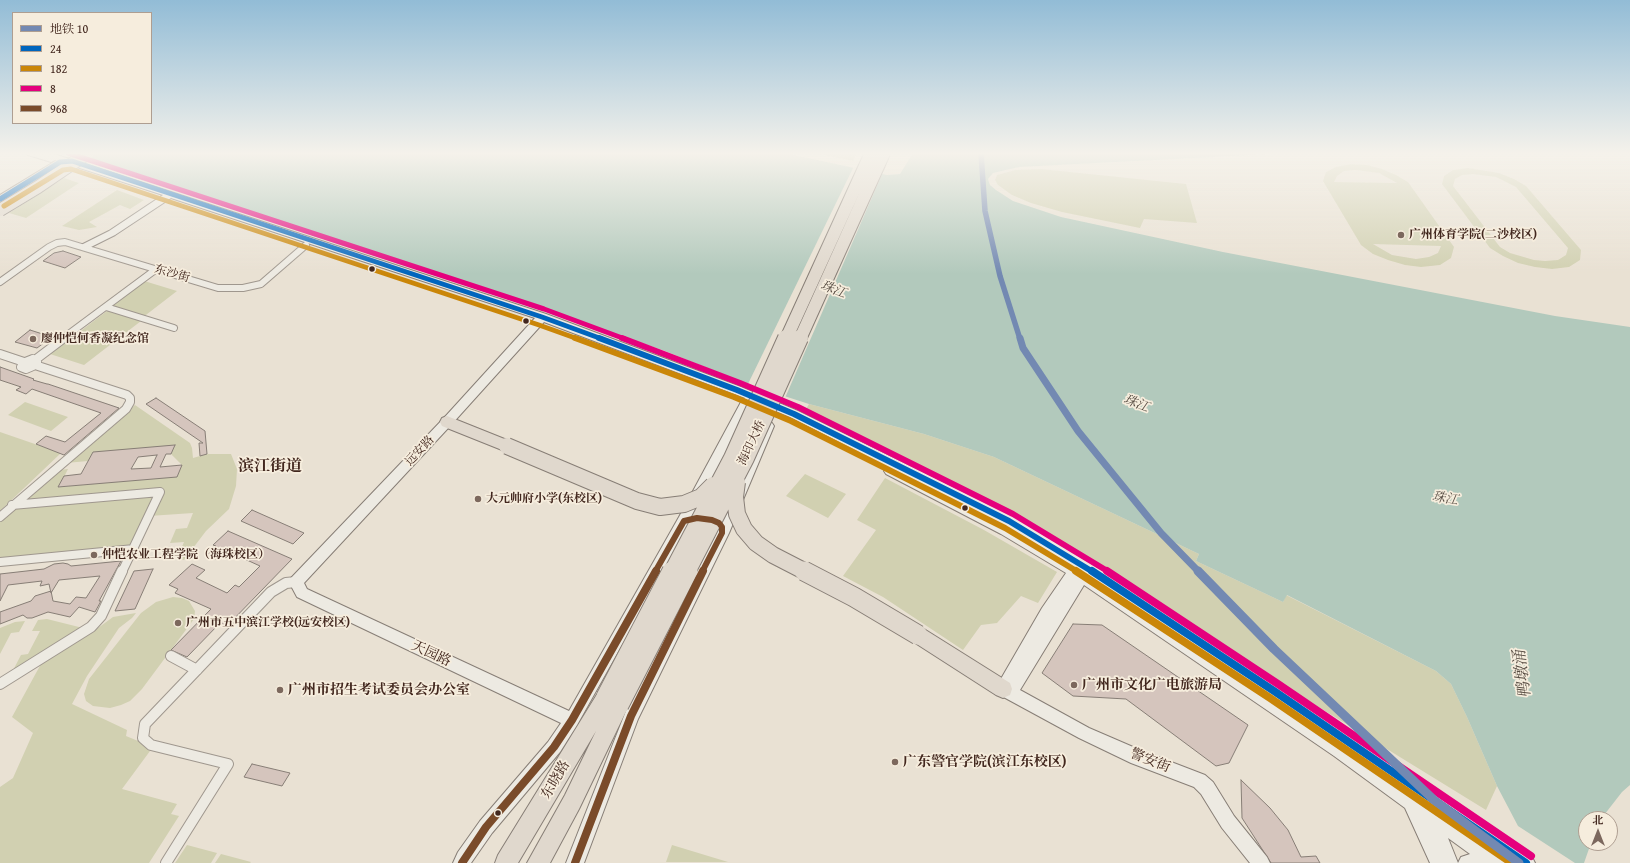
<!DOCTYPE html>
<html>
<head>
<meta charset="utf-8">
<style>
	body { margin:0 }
	#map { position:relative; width:1630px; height:863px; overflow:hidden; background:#e9e1d3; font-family:"Gentium Book Plus","Noto Serif SC",serif }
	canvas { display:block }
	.legend { position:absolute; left:12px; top:12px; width:140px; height:112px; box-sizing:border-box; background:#f6eddd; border:1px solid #ae9e91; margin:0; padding:5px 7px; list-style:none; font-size:12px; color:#42271e }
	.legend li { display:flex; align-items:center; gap:8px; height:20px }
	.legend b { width:20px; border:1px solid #ae9e91 }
	.north { position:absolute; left:1578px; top:811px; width:40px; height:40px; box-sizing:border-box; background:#f6eddd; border:1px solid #ae9e91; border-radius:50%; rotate:0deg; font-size:11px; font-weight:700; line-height:16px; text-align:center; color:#42271e }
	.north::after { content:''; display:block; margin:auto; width:14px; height:18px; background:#7c685d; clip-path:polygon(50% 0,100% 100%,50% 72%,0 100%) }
</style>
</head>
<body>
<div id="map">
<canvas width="1630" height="863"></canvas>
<ul class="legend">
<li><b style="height:5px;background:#7389b2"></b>地铁 10</li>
<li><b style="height:5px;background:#0065bd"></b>24</li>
<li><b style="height:5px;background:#ca8608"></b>182</li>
<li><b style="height:5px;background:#e5007d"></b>8</li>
<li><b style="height:5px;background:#7a4b2a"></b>968</li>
</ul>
<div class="north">北</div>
</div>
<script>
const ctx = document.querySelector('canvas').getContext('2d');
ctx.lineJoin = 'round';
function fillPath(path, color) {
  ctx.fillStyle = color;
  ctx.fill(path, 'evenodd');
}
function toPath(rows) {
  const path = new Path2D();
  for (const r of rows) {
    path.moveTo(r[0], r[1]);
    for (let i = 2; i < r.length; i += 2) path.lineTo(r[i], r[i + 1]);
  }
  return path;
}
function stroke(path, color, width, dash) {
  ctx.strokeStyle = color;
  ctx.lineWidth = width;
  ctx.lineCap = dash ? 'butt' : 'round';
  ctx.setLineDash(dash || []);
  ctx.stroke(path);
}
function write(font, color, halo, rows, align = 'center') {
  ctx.font = font + ' "Gentium Book Plus","Noto Serif SC",serif';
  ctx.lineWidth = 3.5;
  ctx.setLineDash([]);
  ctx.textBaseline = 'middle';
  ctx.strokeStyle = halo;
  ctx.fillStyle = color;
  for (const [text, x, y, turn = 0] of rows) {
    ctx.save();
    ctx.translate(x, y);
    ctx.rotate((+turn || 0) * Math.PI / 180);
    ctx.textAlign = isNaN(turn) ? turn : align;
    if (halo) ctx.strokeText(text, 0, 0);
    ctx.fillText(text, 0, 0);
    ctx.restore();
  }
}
fillPath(toPath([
	[814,153,857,153,853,161],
	[1351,164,1367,165,1382,169,1396,175,1408,182,1454,247,1451,258,1440,265,1421,267,1405,265,1388,260,1373,254,1361,245,1323,181,1326,172,1336,167],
	[1356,170,1379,173,1397,183,1334,182,1337,176,1344,171],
	[1373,244,1441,246,1438,253,1429,257,1416,259,1392,255],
	[1468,168,1499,173,1514,179,1526,186,1581,250,1580,260,1569,267,1552,269,1535,267,1518,263,1503,256,1490,248,1442,184,1444,176,1453,170],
	[1473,174,1496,177,1516,187,1568,248,1566,255,1558,260,1545,261,1534,260,1510,253,1500,247,1453,186,1455,179,1462,175],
	[1041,169,1186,184,1197,223,1144,219,1140,228,1062,212,1031,203,1012,195,998,185,995,180,997,175,1015,170],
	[64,178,79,183,26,218,9,213],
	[117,190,144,200,130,209,120,205,89,222,97,227,79,230,62,226],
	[141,280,177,291,142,318,106,307],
	[107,311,141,321,84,365,50,354],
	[25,402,68,417,51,431,8,415],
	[809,404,924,434,994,457,1199,554,1196,561,1283,602,1286,595,1436,671,1451,684,1467,717,1497,786,1486,810,1278,682,1087,558,1007,511,805,411],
	[135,405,190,443,192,448,193,458,207,454,231,454,237,469,236,486,229,509,206,531,184,560,177,558,184,542,170,543,176,529,187,528,193,513,149,516,134,549,0,562,0,522,59,470,68,469,59,487,177,476,182,465,171,454,174,445,88,461,66,463],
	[0,432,61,453,0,511],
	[805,474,846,494,828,518,786,496],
	[885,478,984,530,1057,572,1038,603,1021,596,997,623,981,625,963,650,883,597,843,576,876,530,857,520],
	[173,597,182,598,189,601,195,611,194,619,142,689,130,701,121,705,110,708,93,706,86,701,84,694,89,679,141,613,156,602],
	[136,613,132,618,119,628,87,676,72,704,127,730,126,736,143,743,150,751,122,789,177,804,171,814,179,816,149,863,0,863,0,787,13,778,33,733,12,717,36,673,41,664,98,628,113,617],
	[47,619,87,629,9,678,21,655,28,654,40,631,32,631,38,620],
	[25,621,19,632,11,633,0,654,0,628,15,622],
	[187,845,217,853,211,863,175,863],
	[672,845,728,862,666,862],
	[221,854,251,862,250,863,215,863]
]), '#d1d0b1');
fillPath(toPath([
	[66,153,785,153,887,175,900,174,913,153,1291,153,1019,167,993,173,988,179,990,185,996,190,1013,201,1061,217,1223,252,1555,316,1630,327,1630,785,1622,792,1601,819,1586,819,1586,843,1591,843,1584,863,1575,863,1518,826,1497,786,1467,717,1451,684,1436,671,1287,595,1283,602,1196,561,1199,554,994,457,924,434,809,404,750,385,665,351,472,284,375,253,316,237,247,211,107,168]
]), '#b2c9bc');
fillPath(toPath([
	[854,166,883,172,785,398,747,386]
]), '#e9e1d3');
const building = toPath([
	[63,251,81,257,65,268,43,261,54,253,63,251],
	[30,330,52,337,37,348,15,342,30,330],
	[0,367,34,379,33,380,47,384,48,384,119,408,64,455,36,444,46,436,65,442,101,413,32,389,26,394,16,390,21,387,0,380,0,367],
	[156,398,205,431,207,454,200,456,199,443,203,443,146,404,156,398],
	[175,445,171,454,166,454,160,467,182,465,177,477,58,487,64,476,81,474,93,452,175,445],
	[157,455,151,468,131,469,138,457,157,455],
	[252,510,304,533,293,544,241,521,252,510],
	[228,531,292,559,227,626,220,623,187,657,171,650,211,609,175,593,178,589,169,585,192,564,205,570,196,578,227,593,235,585,239,587,260,566,225,550,216,559,207,555,216,546,213,545,228,531],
	[121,561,99,601,101,601,95,612,79,607,70,617,48,612,32,618,27,618,23,615,0,624,0,612,31,601,35,596,51,591,53,601,70,604,76,597,86,598,100,576,59,580,51,593,49,584,40,586,42,581,8,585,0,601,0,574,44,569,54,564,63,563,68,564,71,566,121,561],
	[153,569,135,609,115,611,134,571,153,569],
	[1073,624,1102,625,1248,725,1229,763,1216,766,1126,699,1073,696,1042,673,1073,624],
	[252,764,290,773,282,786,244,777,252,764],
	[1241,780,1270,808,1288,830,1301,857,1316,856,1320,863,1271,863,1242,818,1241,780]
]);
fillPath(building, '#d5c5bd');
stroke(building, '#877e76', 1);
const streetFar2 = toPath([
	[0,282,49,247,57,243,65,242,218,288,243,288,261,284,306,245],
	[106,307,174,328],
	[62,339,155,270]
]);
const streetFar1 = toPath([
	[0,354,24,362],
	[33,359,37,362,33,366,26,369,21,367,23,363,33,359],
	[35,360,64,338],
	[12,505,160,492,122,572],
	[0,517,126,409,130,402,130,398,127,395,35,365],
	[0,562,134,549]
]);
const street = toPath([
	[171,656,197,670],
	[0,684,91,627,101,616,122,571],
	[166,863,228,764,151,745,143,738,145,724,271,592,286,583,296,582]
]);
const secondary = toPath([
	[27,153,51,153,546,314,741,387,798,411,1014,517,1119,581,1279,686,1532,857,1535,863,1511,863,1505,859,1507,863,1430,863,1405,808,1334,756,1084,585,1020,690,1089,728,1140,750,1205,775,1213,782,1234,816,1267,857,1270,863,1250,863,1222,828,1201,794,1194,787,1131,763,1079,738,998,694,995,689,998,684,1042,608,1066,573,1001,534,886,474,884,471,886,468,888,467,790,417,752,401,689,525,577,725,560,752,492,833,471,863,453,863,458,852,480,821,548,742,561,723,297,597,289,582,291,578,443,419,535,318,171,198,115,235,87,249,81,249,79,247,81,245,109,231,163,195,55,160,51,162,48,161,28,155,27,153],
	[544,322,745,398,741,402,679,517,569,711,307,589,304,583,451,425,544,322],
	[1448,838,1470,854,1461,857,1458,863,1448,838],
	[768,422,772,423,774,426,729,533,638,719,584,863,566,863,626,711,716,533,762,426,764,423,768,422]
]);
const primary = toPath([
	[72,158,77,161,80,167,78,169,73,171,70,170,69,164,62,165,0,202,0,195,57,160,72,158]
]);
const highway = toPath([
	[22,187,26,188,28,190,26,192,0,205,0,197,22,187],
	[447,416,512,442,515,446,512,450,507,452,442,426,440,422,442,418,447,416],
	[918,627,924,629,1010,683,1012,689,1010,695,1003,698,996,695,912,641,909,635,912,629,918,627],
	[606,688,613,691,615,697,619,696,626,699,629,705,579,809,550,863,527,863,565,795,596,731,518,863,495,863,498,855,599,691,606,688]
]);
stroke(streetFar2, '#9f978e', 8);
stroke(streetFar1, '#9f978e', 10);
stroke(street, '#9f978e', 12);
stroke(secondary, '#877e76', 2);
stroke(primary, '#877e76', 2);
stroke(highway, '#877e76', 2);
stroke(streetFar2, '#edeae2', 6);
stroke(streetFar1, '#edeae2', 8);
stroke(street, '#edeae2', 10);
fillPath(secondary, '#edeae2');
fillPath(primary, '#e0d8cd');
fillPath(highway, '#e0d8cd');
const highwayBridgeFar2 = toPath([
	[0,210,38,187,88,153],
	[786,339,871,153],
	[800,339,884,153]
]);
const highwayBridgeFar1 = toPath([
	[507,446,637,501,660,507,684,504,701,497,713,485],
	[737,482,735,497,737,514,744,529,756,543,773,555,806,572],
	[672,572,732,458,786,338],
	[687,572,746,458,800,338]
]);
const highwayBridge = toPath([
	[804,571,854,597,918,635],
	[606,697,672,571],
	[619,705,688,571]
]);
stroke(highwayBridgeFar2, '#877e76', 14, []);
stroke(highwayBridgeFar1, '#877e76', 18, []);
stroke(highwayBridge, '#877e76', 21, []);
stroke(highwayBridgeFar2, '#e0d8cd', 12);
stroke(highwayBridgeFar1, '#e0d8cd', 16);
stroke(highwayBridge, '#e0d8cd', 19);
stroke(toPath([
	[0,199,60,162,72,161,542,317,602,339]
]), '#0065bd', 5);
stroke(toPath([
	[599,338,737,390,794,414,1009,521,1093,572]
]), '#0065bd', 6);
stroke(toPath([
	[1092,571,1274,691,1526,863]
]), '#0065bd', 8);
stroke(toPath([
	[4,206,63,170,71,169,539,325,578,339]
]), '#ca8608', 5);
stroke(toPath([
	[575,338,734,397,791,421,1005,528,1078,572]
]), '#ca8608', 6);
stroke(toPath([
	[1076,571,1270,698,1512,863]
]), '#ca8608', 8);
stroke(toPath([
	[68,153,544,309,625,339]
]), '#e5007d', 5);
stroke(toPath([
	[622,338,740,383,798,407,1013,514,1109,572]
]), '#e5007d', 6);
stroke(toPath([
	[1107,571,1278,684,1531,856]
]), '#e5007d', 8);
stroke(toPath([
	[655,572,684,521,697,518,712,520,719,523,722,527,722,533,702,572]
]), '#7a4b2a', 6);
stroke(toPath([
	[462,863,486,827,554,747,572,720,656,571],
	[575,863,631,716,703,571]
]), '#7a4b2a', 8);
stroke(toPath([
	[981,153,985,211,1000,276,1020,339]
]), '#7389b2', 5.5);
stroke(toPath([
	[1020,338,1023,348,1078,431,1161,533,1199,572]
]), '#7389b2', 7);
stroke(toPath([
	[1198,571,1274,649,1434,800,1519,863]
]), '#7389b2', 9);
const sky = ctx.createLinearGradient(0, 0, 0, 274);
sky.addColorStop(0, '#92bcd6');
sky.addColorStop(0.56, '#f5f2eb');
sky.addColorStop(1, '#f5f2eb00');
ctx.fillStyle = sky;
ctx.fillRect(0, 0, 1630, 274);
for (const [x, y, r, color] of [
	[1401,235,4,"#7c685d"],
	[372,269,3.5,"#42271e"],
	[526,321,3.5,"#42271e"],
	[33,339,4,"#7c685d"],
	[478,499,4,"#7c685d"],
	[965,508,3.5,"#42271e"],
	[94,555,4,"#7c685d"],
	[178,623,4,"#7c685d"],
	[1074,685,4,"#7c685d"],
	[280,690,4,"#7c685d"],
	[895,762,4,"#7c685d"],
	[498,813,3.5,"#42271e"]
]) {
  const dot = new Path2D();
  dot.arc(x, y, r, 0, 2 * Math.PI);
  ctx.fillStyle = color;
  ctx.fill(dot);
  stroke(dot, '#f6eddd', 1.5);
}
write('bold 12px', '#42271e', '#f6eddd', [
	["广州体育学院(二沙校区)",1409,235],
	["廖仲恺何香凝纪念馆",41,339],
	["大元帅府小学(东校区)",486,499],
	["仲恺农业工程学院（海珠校区）",102,555],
	["广州市五中滨江学校(远安校区)",186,623]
], 'left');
write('12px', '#42271e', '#f6eddd', [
	["东沙街",172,274,16],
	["海印大桥",752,443,-65],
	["远安路",420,451,-47]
]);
write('italic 13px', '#584d43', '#f6eddd', [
	["珠江",833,290,21],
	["珠江",1136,404,21],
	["珠江",1445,499,9]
]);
write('14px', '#42271e', '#f6eddd', [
	["天园路",431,654,25],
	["警安街",1150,761,22],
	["东晓路",556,780,-59]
]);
write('bold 14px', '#42271e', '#f6eddd', [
	["广州市文化广电旅游局",1082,685],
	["广州市招生考试委员会办公室",288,690],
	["广东警官学院(滨江东校区)",903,762]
], 'left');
write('bold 16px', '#42271e', '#f6eddd', [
	["滨江街道",270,467]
]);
write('italic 16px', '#584d43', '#f6eddd', [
	["鸭墩涌",1523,674,-97]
]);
</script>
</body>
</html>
